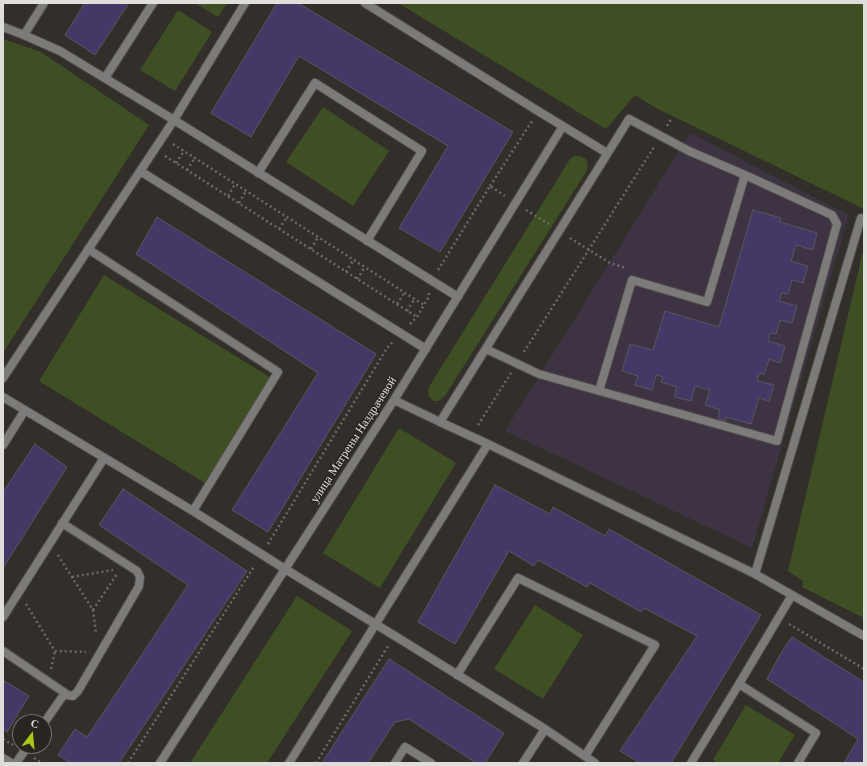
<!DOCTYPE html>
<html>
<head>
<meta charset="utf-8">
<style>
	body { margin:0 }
	#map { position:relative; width:867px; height:766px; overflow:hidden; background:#322f2b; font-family:Georgia,serif }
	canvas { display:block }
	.frame { position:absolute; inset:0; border:4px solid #e0dedb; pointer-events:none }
	.north { position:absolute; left:12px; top:714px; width:40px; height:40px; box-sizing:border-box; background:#282521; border:1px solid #726f6b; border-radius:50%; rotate:16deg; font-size:11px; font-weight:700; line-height:16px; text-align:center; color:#e0dedb }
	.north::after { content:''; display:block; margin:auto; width:14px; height:18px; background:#aac717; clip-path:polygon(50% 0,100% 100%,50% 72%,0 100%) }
</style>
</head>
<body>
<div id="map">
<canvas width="867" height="766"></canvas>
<div class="frame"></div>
<div class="north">С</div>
</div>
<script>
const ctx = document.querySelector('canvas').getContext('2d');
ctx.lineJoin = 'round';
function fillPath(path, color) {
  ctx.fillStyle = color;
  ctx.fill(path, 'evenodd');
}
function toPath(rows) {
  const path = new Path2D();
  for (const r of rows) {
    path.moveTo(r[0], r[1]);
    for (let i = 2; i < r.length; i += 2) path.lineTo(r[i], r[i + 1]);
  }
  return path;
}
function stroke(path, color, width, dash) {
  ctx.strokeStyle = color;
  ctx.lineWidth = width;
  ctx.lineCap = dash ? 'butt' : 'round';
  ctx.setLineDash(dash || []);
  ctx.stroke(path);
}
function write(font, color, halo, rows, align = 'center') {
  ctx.font = font + ' Georgia,serif';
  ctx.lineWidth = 3;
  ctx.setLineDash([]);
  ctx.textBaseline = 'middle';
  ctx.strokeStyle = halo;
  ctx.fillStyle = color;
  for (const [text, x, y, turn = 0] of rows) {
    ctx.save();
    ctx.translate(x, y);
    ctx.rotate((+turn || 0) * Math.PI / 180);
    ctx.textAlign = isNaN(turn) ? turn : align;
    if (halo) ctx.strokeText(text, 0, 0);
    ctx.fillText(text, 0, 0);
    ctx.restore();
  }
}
fillPath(toPath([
	[690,133,849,215,752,548,505,431]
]), '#3d3342');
fillPath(toPath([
	[195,3,227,3,218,17],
	[398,3,864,3,864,209,656,108,635,95,606,129],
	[178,10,212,32,175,91,140,70],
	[3,39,41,52,149,125,3,353],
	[323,107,389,151,353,206,286,162],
	[575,156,580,156,586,159,588,165,586,172,445,396,439,401,434,401,429,397,428,392,429,387,570,159],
	[864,247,864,618,802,587,803,581,788,571],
	[104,275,271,378,205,483,39,381],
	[399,428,456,463,380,588,323,553],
	[297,596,352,631,267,763,190,763],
	[535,605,583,635,543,699,494,669],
	[746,705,795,735,778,763,718,763,713,760]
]), '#3e5023');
const building = toPath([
	[85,3,129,3,95,55,65,35,85,3],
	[277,3,298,3,513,132,440,252,399,228,448,146,299,56,251,137,211,113,277,3],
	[753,210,781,218,780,222,817,233,813,250,796,245,791,261,808,266,803,283,792,280,788,294,782,293,779,301,797,306,792,323,780,320,776,334,770,333,768,341,785,346,780,363,769,359,764,375,759,373,757,381,774,385,769,401,759,398,751,424,726,417,725,421,718,419,720,410,705,405,710,390,695,386,691,401,674,397,677,387,661,382,663,377,656,375,652,390,635,385,638,376,622,371,630,344,653,350,665,311,719,327,753,210],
	[157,217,376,354,268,532,232,510,318,373,136,254,157,217],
	[35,444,67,467,3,568,3,492,35,444],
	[495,485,550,514,553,507,605,536,609,529,761,615,671,763,640,763,620,751,697,636,644,608,641,612,590,583,587,587,538,560,534,566,509,551,455,644,418,622,495,485],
	[123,489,247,571,119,763,70,763,58,755,75,729,87,737,188,585,99,525,123,489],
	[792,637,864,682,864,763,844,763,858,739,767,679,781,653,792,637],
	[389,659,504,733,485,763,476,763,409,719,395,722,368,763,322,763,389,659],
	[3,680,29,696,7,732,3,729,3,680]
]);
fillPath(building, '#443867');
stroke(building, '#58575d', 1);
const lane = toPath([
	[365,3,538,111,607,153],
	[3,27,24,35,60,51,174,120,458,297],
	[24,35,44,3],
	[105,78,153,3],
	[140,171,426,349],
	[258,173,315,83,422,151,367,241],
	[88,249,278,372,193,511],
	[486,349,539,374,777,441,837,224,832,215,745,175,689,151,629,119,440,422,488,444,755,574,792,595],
	[3,378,174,120,245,3],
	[599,391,632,280,707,302,745,175],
	[3,397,193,511,285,569,395,636,545,729,595,763],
	[394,400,440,422],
	[3,445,25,410],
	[62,523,137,571,140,577,139,586,78,691,73,696,67,695,65,693],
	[755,574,861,218],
	[3,617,104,458],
	[3,651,65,693,44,723],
	[457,675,518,578,655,645,585,756],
	[3,758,11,763],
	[16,763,28,746],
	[160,763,394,400,563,126],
	[289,763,488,444],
	[395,763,405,747,431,763],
	[523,763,545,729],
	[691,763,739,684],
	[798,763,816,733,739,684,792,595,864,636]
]);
stroke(lane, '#4e4b47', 10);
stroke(toPath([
	[667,126,671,119],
	[173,144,424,305],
	[165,156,417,317],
	[176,163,184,151],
	[187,170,195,158],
	[490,186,532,121],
	[228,196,235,184],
	[239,203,246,191],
	[526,210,549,224],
	[279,229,287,217],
	[570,238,610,263,627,268],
	[311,249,318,237],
	[438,270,490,186,505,196],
	[346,272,354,259],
	[357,279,365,267],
	[397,304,405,292],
	[407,311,415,298],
	[410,324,417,317,428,298,429,293],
	[524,352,654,147],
	[478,425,511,373],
	[268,544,387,348,393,342],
	[58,555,93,610,96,634],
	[72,577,113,570],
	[26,604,55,651,86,652],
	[93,610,117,574],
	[789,624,864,669],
	[51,669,55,651],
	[3,739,13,745],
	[34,758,42,763],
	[128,763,255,565],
	[316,763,388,646]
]), '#6c6a66', 2.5, [2, 3]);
stroke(lane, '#7d7b79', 8);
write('12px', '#e0dedb', '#282521', [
	["улица Матрены Наздрачевой",354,440,-57]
]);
</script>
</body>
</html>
